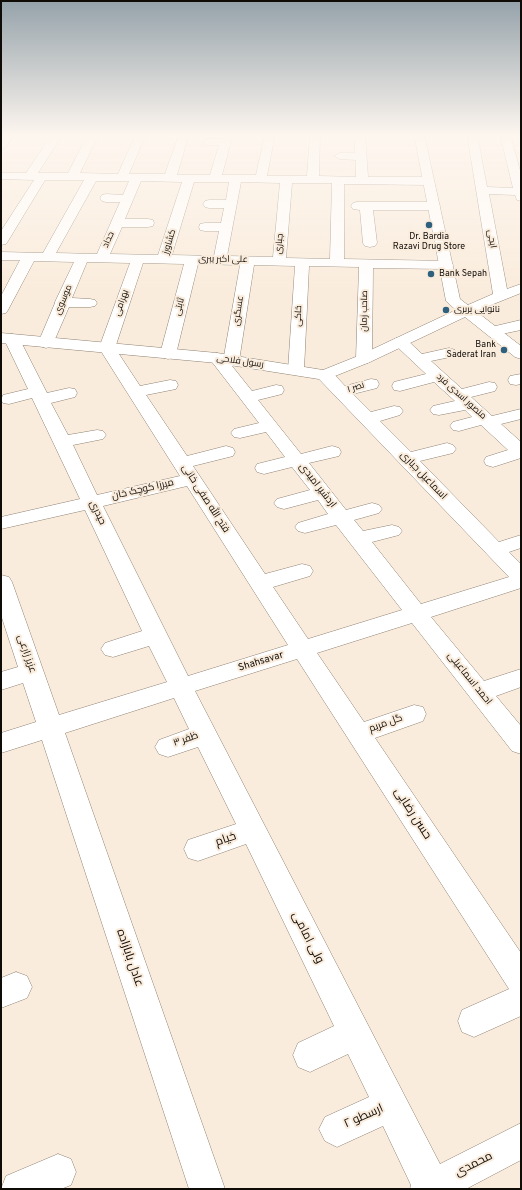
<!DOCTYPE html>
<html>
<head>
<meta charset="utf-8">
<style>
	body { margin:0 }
	#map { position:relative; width:522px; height:1190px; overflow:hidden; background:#faecdc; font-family:Overpass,sans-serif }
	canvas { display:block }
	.frame { position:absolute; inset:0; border:2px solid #0f0b06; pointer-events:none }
</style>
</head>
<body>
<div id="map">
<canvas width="522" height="1190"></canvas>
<div class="frame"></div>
</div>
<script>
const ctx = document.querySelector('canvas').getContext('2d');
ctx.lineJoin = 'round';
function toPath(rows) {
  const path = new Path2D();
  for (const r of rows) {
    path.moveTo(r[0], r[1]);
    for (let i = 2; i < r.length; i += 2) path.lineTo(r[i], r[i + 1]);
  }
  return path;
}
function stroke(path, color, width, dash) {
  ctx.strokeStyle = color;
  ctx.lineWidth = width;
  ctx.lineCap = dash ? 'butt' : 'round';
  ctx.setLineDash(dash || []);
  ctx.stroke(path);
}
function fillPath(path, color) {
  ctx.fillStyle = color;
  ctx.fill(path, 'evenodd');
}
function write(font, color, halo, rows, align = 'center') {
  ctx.font = font + ' Overpass,Cairo,sans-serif';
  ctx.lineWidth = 4;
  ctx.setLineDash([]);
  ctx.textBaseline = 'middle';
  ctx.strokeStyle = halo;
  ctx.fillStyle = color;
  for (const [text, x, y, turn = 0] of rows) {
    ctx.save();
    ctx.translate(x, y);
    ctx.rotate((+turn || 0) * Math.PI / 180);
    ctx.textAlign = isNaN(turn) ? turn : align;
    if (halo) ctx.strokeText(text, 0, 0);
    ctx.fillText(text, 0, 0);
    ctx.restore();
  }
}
const minor = toPath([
	[4,134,15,134,5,148,1,149,1,139,4,134],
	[52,134,63,134,38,173,68,173,88,134,99,134,80,173,118,174,136,134,146,134,129,174,165,174,179,134,189,134,177,175,210,175,219,145,207,145,202,142,207,139,221,139,223,134,233,134,222,175,256,175,265,134,275,134,267,176,307,176,310,134,320,134,319,176,356,177,356,160,340,159,334,156,340,153,355,153,355,134,365,134,368,177,428,177,432,179,434,181,432,183,428,185,344,184,344,259,446,261,451,262,453,265,451,268,446,269,373,268,372,359,370,362,364,364,358,362,356,359,359,267,309,266,304,370,302,373,296,375,290,373,288,370,295,266,254,265,239,361,237,364,232,366,252,391,276,385,282,386,284,390,282,394,258,400,301,454,332,446,339,448,341,452,339,456,309,463,346,510,372,503,379,505,382,509,379,513,354,520,363,531,392,525,399,527,402,531,399,535,372,542,421,604,509,577,319,379,317,375,319,371,325,370,331,371,345,386,371,379,377,380,379,384,377,388,353,394,371,412,394,406,400,407,403,411,400,415,380,421,411,452,447,443,453,445,456,449,453,453,420,461,499,542,521,535,521,548,509,552,521,564,521,588,431,617,484,681,521,669,521,687,496,696,521,726,521,754,512,751,412,623,317,653,364,722,414,705,423,707,426,714,423,721,375,738,521,953,521,1016,474,1037,462,1032,458,1021,462,1010,509,989,297,659,195,691,440,1164,521,1123,521,1160,466,1189,410,1189,411,1185,383,1126,337,1147,325,1141,319,1129,325,1117,369,1097,348,1054,310,1072,298,1067,293,1055,298,1043,334,1026,246,844,198,861,188,858,184,849,188,840,236,824,198,747,168,757,159,754,155,747,159,740,189,729,174,698,65,733,225,1189,189,1189,42,740,1,753,1,733,36,722,23,683,1,690,1,672,18,667,1,615,1,575,9,577,12,582,59,715,167,682,149,646,113,657,105,655,101,649,105,643,142,631,85,510,1,529,1,517,80,499,32,398,9,404,3,403,1,400,3,395,28,389,4,339,6,336,12,334,18,336,47,393,69,388,75,389,77,393,75,397,51,403,68,435,97,430,103,431,106,435,103,439,73,445,97,495,180,476,99,348,130,263,87,262,72,298,90,299,95,300,97,303,95,306,90,307,69,307,52,346,46,348,40,346,38,343,55,303,55,302,74,262,34,261,8,310,6,313,1,314,1,296,20,260,1,260,1,252,43,253,84,180,45,180,8,241,6,244,1,245,1,231,34,180,1,179,1,173,26,173,52,134],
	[96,181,129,181,123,195,106,194,102,195,100,198,102,201,106,202,120,202,97,254,56,253,96,181],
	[141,181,182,182,158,255,110,254,122,227,148,227,153,226,154,223,153,220,148,219,125,219,141,181],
	[194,182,229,182,226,200,209,200,205,201,203,204,205,207,209,208,224,208,221,223,205,223,200,224,199,227,200,230,205,231,219,231,214,256,172,255,194,182],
	[241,182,280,183,273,257,227,256,241,182],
	[292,183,332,183,330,259,286,258,292,183],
	[143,263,184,264,160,354,162,357,168,359,174,357,176,354,198,264,240,265,224,356,217,353,211,355,209,358,259,423,234,429,231,433,234,437,240,438,266,432,285,457,257,464,255,468,257,472,264,474,292,467,310,490,277,499,274,503,277,507,284,509,318,500,328,514,298,523,295,527,298,531,305,533,336,525,402,610,308,639,273,587,310,576,313,571,310,566,302,564,265,574,193,466,233,456,235,452,233,448,226,446,187,456,146,395,176,389,178,385,176,381,170,380,140,386,115,348,143,263],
	[187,486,288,645,188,676,103,506,187,486],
	[467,134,477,134,487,187,513,188,500,134,510,134,521,174,521,201,517,200,515,195,489,194,507,289,521,284,521,293,466,315,461,314,459,311,461,308,493,294,467,134],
	[357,202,434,202,438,203,440,206,438,209,434,210,373,210,377,243,375,246,370,247,365,246,363,243,360,210,353,209,351,206,353,203,357,202],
	[521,320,521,330,492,336,487,334,484,331,487,328,521,320],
	[400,337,406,339,422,354,449,348,455,350,457,353,455,356,431,361,462,389,489,382,495,383,497,387,495,391,471,397,492,416,521,409,521,419,501,424,521,442,521,458,493,467,486,465,484,461,486,457,508,450,481,425,459,431,453,430,450,426,453,422,472,417,465,410,439,415,433,414,430,410,433,406,455,401,434,382,400,391,394,390,392,386,394,382,426,374,392,342,394,339,400,337],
	[521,374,521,384,516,385,510,384,508,380,510,376,521,374],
	[16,972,27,976,32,987,27,998,1,1008,1,978,16,972],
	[58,1154,71,1159,76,1172,71,1185,61,1189,1,1189,6,1176,58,1154]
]);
const major = toPath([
	[414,134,424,134,460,299,521,346,521,359,515,357,465,317,370,362,325,380,217,363,1,343,1,333,217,353,323,370,358,356,456,310,446,301,414,134]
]);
stroke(minor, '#8f8273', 1);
stroke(major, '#8f8273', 1);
fillPath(minor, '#fff');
fillPath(major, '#fff');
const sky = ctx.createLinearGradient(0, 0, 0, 301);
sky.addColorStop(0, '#95a2aa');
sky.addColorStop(0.45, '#fdf6ef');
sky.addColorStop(1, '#fdf6ef00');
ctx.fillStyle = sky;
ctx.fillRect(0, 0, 522, 301);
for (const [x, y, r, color] of [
	[429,225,4,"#2f607e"],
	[431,274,4,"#2f607e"],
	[446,310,4,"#2f607e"],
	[504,350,4,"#2f607e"]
]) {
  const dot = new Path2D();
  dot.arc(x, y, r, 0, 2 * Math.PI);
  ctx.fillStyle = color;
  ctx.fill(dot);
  stroke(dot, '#faecdc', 1.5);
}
write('9px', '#0f0b06', '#faecdc', [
	["Dr. Bardia",429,237,"center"],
	["Razavi Drug Store",429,247,"center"],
	["Bank Sepah",439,274],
	["نانوایی بربری",454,310],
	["Bank",496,345,"right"],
	["Saderat Iran",496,355,"right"]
], 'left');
write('9px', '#0f0b06', '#faecdc', [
	["ایجی",491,239,80],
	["حداد",109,240,-66],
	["کشاورز",170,242,-73],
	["جباری",280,244,-85],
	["علی اکبر ببری",223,260,1],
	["موسوی",64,300,-67],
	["بهرامی",122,303,-71],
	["ثابتی",180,307,-76],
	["عسگری",239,311,-81],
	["صاحب زمان",365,311,-89],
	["خاکی",299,316,-87],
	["رسول فلاحی",240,362,8],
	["نصر ۱",356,388,-17],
	["منصور اسدی فرد",461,397,42]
]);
write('10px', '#0f0b06', '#faecdc', [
	["اسماعیل جباری",423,476,46],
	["اردشیر امیدی",317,486,52],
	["میرزا کوچک خان",143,490,-13],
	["فتح الله صفی خانی",205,499,57],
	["حیدری",97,513,64],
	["عزیز زارعی",26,654,71],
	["Shahsavar",261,662,-17],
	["احمد اسماعیلی",469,679,51],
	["گل مریم",386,724,-20],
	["ظفر ۳",186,740,-19]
]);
write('12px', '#0f0b06', '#faecdc', [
	["حسن رضایی",412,814,57],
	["خیام",226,840,-19],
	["ولی امامی",307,938,63],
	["عادل بابازاده",129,958,71],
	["ارسطو ۲",364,1117,-24],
	["محمدی",474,1165,-27]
]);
</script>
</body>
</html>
